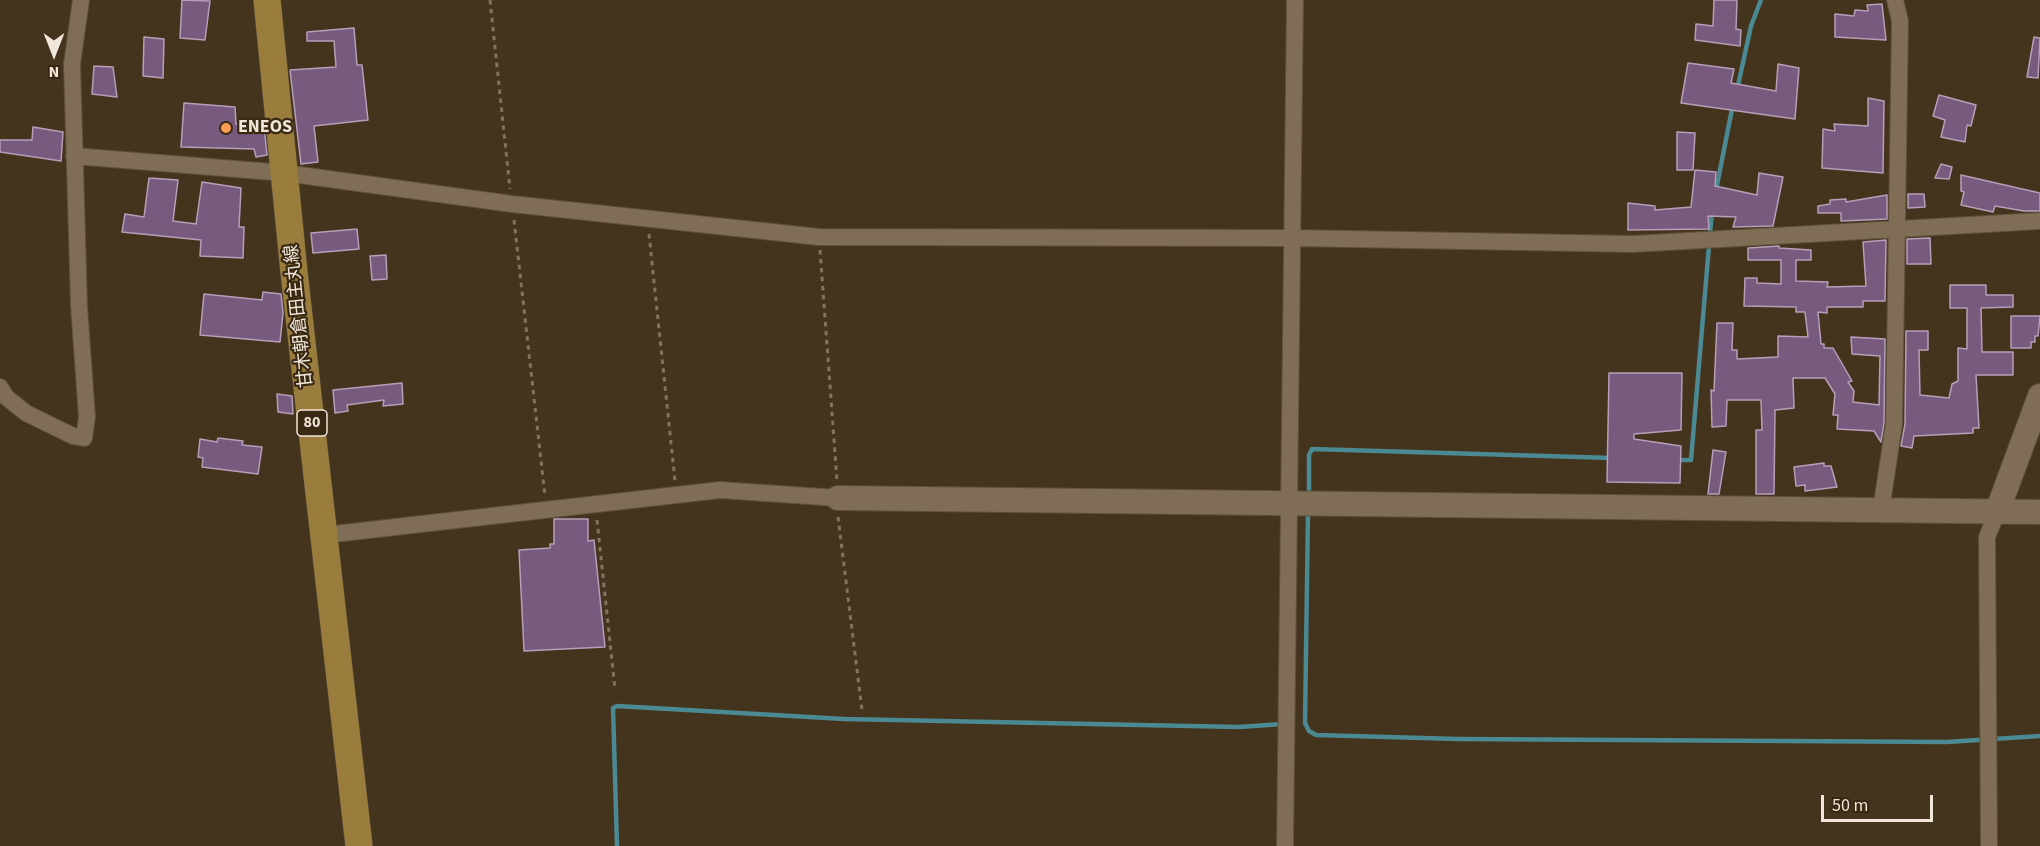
<!DOCTYPE html>
<html>
<head>
<meta charset="utf-8">
<style>
	body { margin:0 }
	#map { position:relative; width:2040px; height:846px; overflow:hidden; background:#44331d; font-family:"Source Sans 3",sans-serif }
	canvas { display:block }
	.north { position:absolute; left:24px; top:24px; width:60px; height:60px; -webkit-text-stroke:4px #392913; paint-order:stroke; rotate:180deg; font-size:16px; font-weight:700; line-height:24px; text-align:center; color:#f0e6d9 }
	.north::after { content:''; display:block; margin:auto; width:21px; height:27px; background:#f0e6d9; clip-path:polygon(50% 0,100% 100%,50% 72%,0 100%) }
	.scale { position:absolute; left:1821px; top:795px; width:112px; height:27px; box-sizing:border-box; border:3px solid #f0e6d9; border-top:0; padding-left:8px; font-size:18px; line-height:21px; white-space:nowrap; color:#f0e6d9; -webkit-text-stroke:4px #392913; paint-order:stroke }
</style>
</head>
<body>
<div id="map">
<canvas width="2040" height="846"></canvas>
<div class="north">N</div>
<div class="scale">50 m</div>
</div>
<script>
const ctx = document.querySelector('canvas').getContext('2d');
ctx.lineJoin = 'round';
function toPath(rows) {
  const path = new Path2D();
  for (const r of rows) {
    path.moveTo(r[0], r[1]);
    for (let i = 2; i < r.length; i += 2) path.lineTo(r[i], r[i + 1]);
  }
  return path;
}
function stroke(path, color, width, dash) {
  ctx.strokeStyle = color;
  ctx.lineWidth = width;
  ctx.lineCap = dash ? 'butt' : 'round';
  ctx.setLineDash(dash || []);
  ctx.stroke(path);
}
function fillPath(path, color) {
  ctx.fillStyle = color;
  ctx.fill(path, 'evenodd');
}
function write(font, color, halo, rows, align = 'center') {
  ctx.font = font + ' "Source Sans 3","Noto Sans JP",sans-serif';
  ctx.lineWidth = 4.5;
  ctx.setLineDash([]);
  ctx.textBaseline = 'middle';
  ctx.strokeStyle = halo;
  ctx.fillStyle = color;
  for (const [text, x, y, turn = 0] of rows) {
    ctx.save();
    ctx.translate(x, y);
    ctx.rotate((+turn || 0) * Math.PI / 180);
    ctx.textAlign = isNaN(turn) ? turn : align;
    if (halo) ctx.strokeText(text, 0, 0);
    ctx.fillText(text, 0, 0);
    ctx.restore();
  }
}
stroke(toPath([
	[1737,90,1751,26,1761,0],
	[1716,190,1733,104],
	[1674,460,1691,460,1712,210],
	[1309,497,1309,455,1312,449,1612,458],
	[1308,512,1305,723,1309,731,1316,735,1458,739,1947,742,2040,736],
	[617,846,613,708,617,706,844,719,1239,727,1282,724]
]), '#4b8993', 4.5);
const building = toPath([
	[182,0,210,1,205,40,180,38,182,0],
	[1714,0,1737,0,1736,29,1741,30,1740,46,1695,40,1696,24,1713,26,1714,0],
	[1882,4,1886,40,1835,37,1835,14,1854,16,1855,10,1868,11,1867,5,1882,4],
	[354,28,357,65,362,65,368,120,314,126,318,162,301,164,290,70,336,67,334,41,307,41,307,32,354,28],
	[144,37,164,39,163,78,143,76,144,37],
	[2034,37,2040,38,2038,78,2027,77,2034,37],
	[1688,63,1734,69,1731,83,1776,91,1778,64,1799,68,1795,119,1681,103,1688,63],
	[94,66,113,67,117,97,92,94,94,66],
	[1939,95,1976,105,1971,126,1967,125,1965,142,1941,137,1945,120,1933,116,1939,95],
	[1868,98,1884,101,1883,173,1822,168,1823,129,1835,131,1834,124,1868,126,1868,98],
	[184,103,235,107,236,124,264,126,267,155,256,157,254,149,181,147,184,103],
	[33,127,63,132,61,161,0,152,0,140,32,140,33,127],
	[1677,132,1695,133,1693,170,1677,170,1677,132],
	[1941,164,1952,167,1949,179,1935,178,1941,164],
	[1695,170,1716,172,1715,186,1757,195,1759,173,1783,177,1773,226,1733,227,1736,217,1708,216,1709,229,1628,230,1628,203,1655,206,1655,210,1691,207,1695,170],
	[1961,175,2040,193,2040,211,2024,211,1995,206,1993,212,1961,205,1964,192,1961,191,1961,175],
	[149,178,178,180,173,221,196,224,202,182,241,188,239,227,244,227,243,258,200,256,201,240,122,232,125,214,144,217,149,178],
	[1908,194,1924,194,1925,207,1908,208,1908,194],
	[1887,195,1887,219,1841,221,1841,213,1818,213,1818,206,1830,204,1830,200,1846,199,1846,202,1887,195],
	[357,229,359,249,313,253,311,233,357,229],
	[1930,238,1931,264,1907,264,1907,239,1930,238],
	[1886,240,1885,301,1863,301,1863,307,1827,307,1827,313,1818,312,1821,344,1824,344,1824,348,1833,348,1852,381,1848,382,1854,391,1853,402,1879,405,1880,356,1852,354,1851,337,1885,339,1884,423,1881,442,1874,431,1837,429,1838,415,1833,415,1835,394,1825,378,1793,378,1794,408,1775,410,1774,494,1756,494,1756,430,1762,430,1761,400,1727,400,1726,426,1712,427,1711,390,1714,391,1717,323,1733,323,1732,350,1737,350,1737,359,1778,357,1778,336,1808,337,1805,312,1796,312,1796,307,1744,306,1745,278,1757,278,1757,283,1781,284,1781,260,1748,260,1748,248,1779,246,1779,248,1811,250,1811,260,1796,260,1796,281,1828,282,1827,287,1866,286,1863,242,1886,240],
	[386,255,387,279,372,280,370,256,386,255],
	[1950,285,1986,285,1986,295,2013,295,2013,307,1981,308,1982,352,2013,352,2013,375,1976,375,1979,428,1973,428,1973,433,1914,436,1912,448,1901,446,1905,424,1906,331,1928,331,1928,350,1919,350,1920,395,1949,398,1952,384,1958,381,1958,348,1967,349,1967,308,1950,308,1950,285],
	[263,292,281,294,283,313,280,342,200,335,204,294,262,300,263,292],
	[2011,316,2040,316,2038,336,2035,336,2035,342,2031,342,2031,348,2011,348,2011,316],
	[1609,373,1682,373,1681,430,1634,434,1634,439,1681,446,1680,483,1607,482,1609,373],
	[402,383,403,404,383,406,384,400,347,405,348,411,335,413,333,390,402,383],
	[277,394,292,396,293,414,278,412,277,394],
	[218,438,243,441,242,445,262,447,258,474,202,467,203,458,198,457,200,439,217,442,218,438],
	[1713,450,1726,452,1719,494,1708,494,1713,450],
	[1824,463,1824,466,1831,466,1837,487,1805,491,1805,485,1796,486,1794,467,1824,463],
	[554,519,588,519,588,541,594,540,605,647,524,651,519,550,550,548,550,544,554,544,554,519]
]);
fillPath(building, '#785a7e');
stroke(building, '#b4a0b9', 1.5);
const street = toPath([
	[74,156,285,173,512,204,819,237,1293,238,1633,244,2040,221],
	[0,387,6,397,26,413,73,436,84,438,87,417,79,306,72,64,81,0],
	[1881,510,1894,424,1900,21,1895,0],
	[325,535,720,490,838,498],
	[1285,846,1295,0],
	[1989,846,1987,537,1997,512]
]);
const secondary = toPath([
	[838,498,2040,512],
	[1997,512,2040,396]
]);
const primary = toPath([
	[267,0,294,272,359,846]
]);
stroke(street, '#5d503c', 18);
stroke(secondary, '#5d503c', 26);
stroke(primary, '#5d503c', 28);
stroke(toPath([
	[490,0,510,189],
	[514,220,545,496],
	[649,234,675,481],
	[820,250,837,480],
	[838,517,862,710],
	[597,520,615,689]
]), '#817360', 3, [4.5, 4.5]);
stroke(street, '#7f6d55', 16);
stroke(secondary, '#7f6d55', 24);
stroke(primary, '#9a7d3c', 27);
for (const [x, y, r, color] of [
	[226,128,6,"#fd9d54"]
]) {
  const dot = new Path2D();
  dot.arc(x, y, r, 0, 2 * Math.PI);
  ctx.fillStyle = color;
  ctx.fill(dot);
  stroke(dot, '#392913', 2);
}
for (const [x, y, w] of [
	[312,423,30]
]) {
  const box = new Path2D();
  box.roundRect(x - w / 2, y - 13, w, 26, 4.5);
  ctx.fillStyle = '#392913';
  ctx.fill(box);
  stroke(box, '#f0e6d9', 1.5);
}
write('bold 16px', '#f0e6d9', null, [
	["80",312,423]
]);
write('bold 18px', '#f0e6d9', '#392913', [
	["ENEOS",238,128]
], 'left');
write('18px', '#f0e6d9', '#392913', [
	["甘木朝倉田主丸線",300,316,-96]
]);
</script>
</body>
</html>
